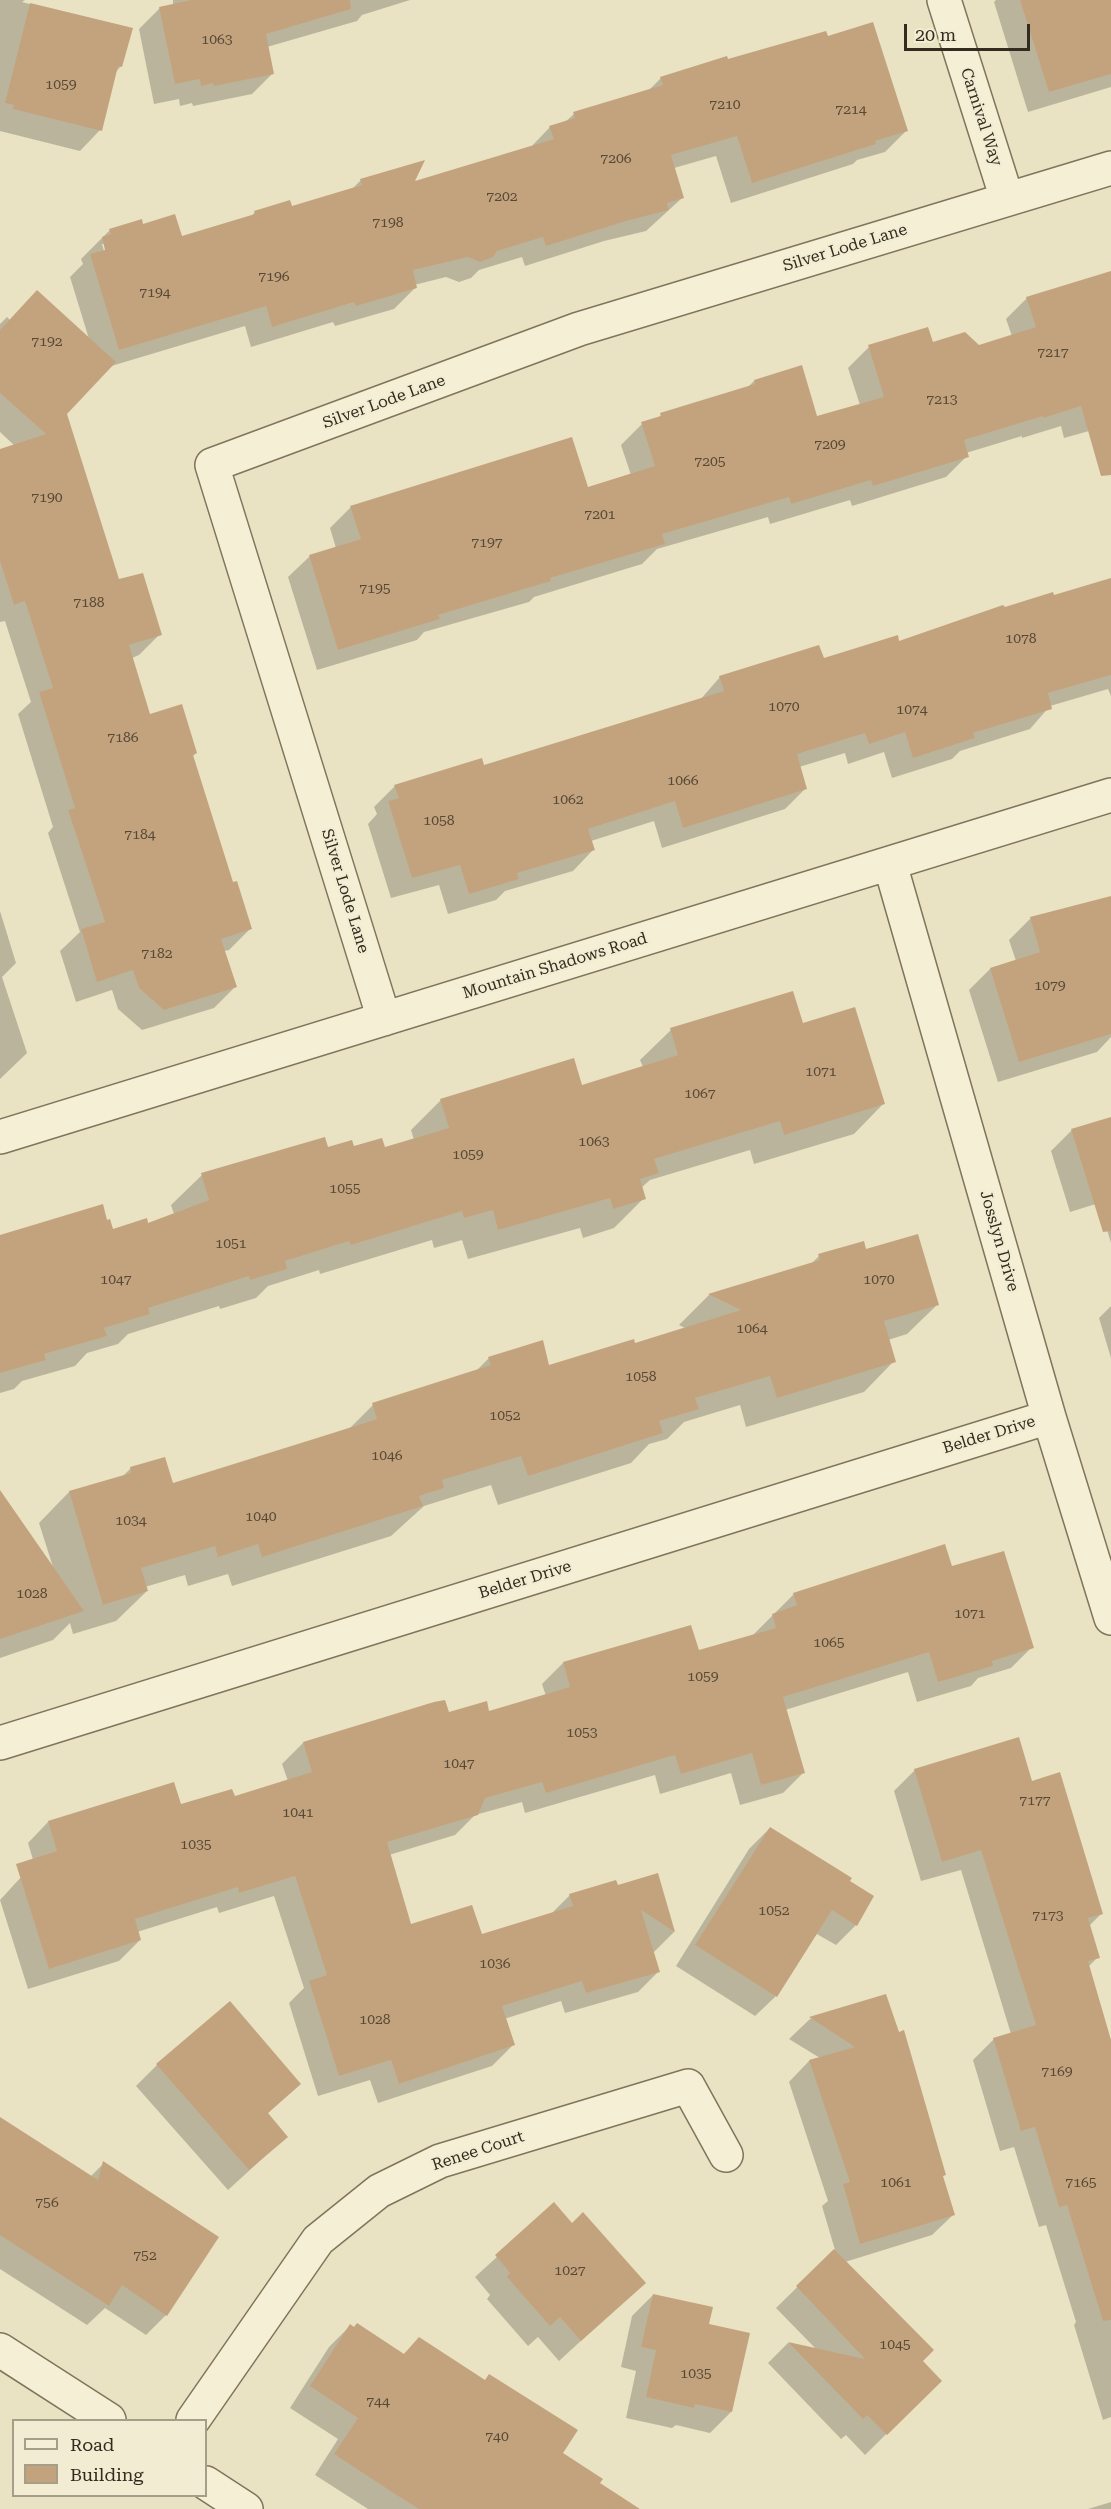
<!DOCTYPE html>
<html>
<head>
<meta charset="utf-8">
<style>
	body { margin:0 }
	#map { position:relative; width:1111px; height:2509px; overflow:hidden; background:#e9e2c3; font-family:"Roboto Serif",serif }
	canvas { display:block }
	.legend { position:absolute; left:12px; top:2419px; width:195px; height:78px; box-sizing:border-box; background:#f1ecd2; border:2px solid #a59f8a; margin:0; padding:8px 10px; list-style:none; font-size:18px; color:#332b1f }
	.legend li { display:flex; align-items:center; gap:12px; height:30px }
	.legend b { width:30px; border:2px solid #a59f8a }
	.scale { position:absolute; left:904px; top:24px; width:126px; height:27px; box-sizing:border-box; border:3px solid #332b1f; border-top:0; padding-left:8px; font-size:18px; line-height:21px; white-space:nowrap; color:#332b1f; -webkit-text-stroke:4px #f1ecd2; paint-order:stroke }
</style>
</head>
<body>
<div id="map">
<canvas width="1111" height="2509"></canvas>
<ul class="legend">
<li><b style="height:8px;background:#f5efd6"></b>Road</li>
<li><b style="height:16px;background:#c3a37d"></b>Building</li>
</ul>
<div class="scale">20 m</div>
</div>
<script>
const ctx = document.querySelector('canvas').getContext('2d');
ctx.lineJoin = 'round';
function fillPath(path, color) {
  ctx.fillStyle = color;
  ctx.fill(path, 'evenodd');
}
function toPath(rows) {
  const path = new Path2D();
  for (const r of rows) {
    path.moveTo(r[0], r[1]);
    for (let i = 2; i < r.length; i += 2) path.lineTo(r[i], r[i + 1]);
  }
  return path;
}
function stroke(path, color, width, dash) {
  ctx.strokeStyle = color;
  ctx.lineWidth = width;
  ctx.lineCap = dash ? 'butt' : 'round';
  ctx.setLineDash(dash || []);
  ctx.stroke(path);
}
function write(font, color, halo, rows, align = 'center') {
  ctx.font = font + ' "Roboto Serif",serif';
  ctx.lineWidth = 4.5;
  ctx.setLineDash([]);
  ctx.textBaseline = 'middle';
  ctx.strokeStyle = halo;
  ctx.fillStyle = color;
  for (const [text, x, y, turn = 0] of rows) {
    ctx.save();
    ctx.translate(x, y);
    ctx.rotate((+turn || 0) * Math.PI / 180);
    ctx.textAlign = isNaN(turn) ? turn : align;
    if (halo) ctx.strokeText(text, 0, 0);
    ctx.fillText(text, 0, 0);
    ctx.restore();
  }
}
fillPath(toPath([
	[0,0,25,0,22,2,131,30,121,66,115,73,100,130,80,151,0,131],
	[173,0,410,0,362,15,357,21,267,47,273,73,252,94,193,106,192,103,180,106,179,99,154,104,139,29,160,8,173,5],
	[996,0,1111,0,1111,87,1028,112,994,2],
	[827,38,906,131,885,152,857,160,853,164,731,203,716,156,674,168,682,198,646,231,604,241,525,266,522,257,479,270,471,278,459,282,446,277,414,285,415,288,394,309,335,326,333,322,251,347,245,326,108,367,66,414,118,581,160,634,139,655,132,658,149,716,196,753,192,757,232,884,250,929,229,950,224,951,235,987,214,1008,142,1030,118,1009,112,990,76,1002,60,951,80,932,48,833,53,827,18,714,31,702,5,621,0,622,0,450,15,446,0,432,0,324,7,317,10,320,89,339,70,277,83,264,81,259,110,230,142,225,181,238,251,217,255,212,291,207,352,189,361,180,412,183,529,149,550,127,564,123,574,114,647,92,661,78],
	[102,244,105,244,106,258],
	[1111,273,1111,421,1096,429,1064,438,1061,426,1022,438,1022,436,966,453,967,456,946,477,852,506,850,500,770,524,768,517,657,549,642,564,534,597,529,602,424,632,417,640,317,670,288,577,309,557,336,548,330,528,351,507,587,489,631,475,621,445,642,424,656,420,661,415,747,388,754,381,816,418,860,405,848,368,869,347,932,343,979,346,1012,336,1006,319,1027,298],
	[1111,580,1111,696,1108,689,1050,706,1030,729,960,751,952,759,892,778,884,752,848,764,845,753,799,767,806,788,785,809,662,848,654,821,591,841,593,850,573,871,505,891,496,900,448,914,439,885,391,898,368,824,377,814,374,807,395,786,483,767,700,700,720,677,823,660,898,643,1004,609],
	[1111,898,1111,1037,1097,1052,998,1082,969,990,990,969,1016,961,1009,940,1030,919],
	[0,911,16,963,2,977,27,1053,0,1079],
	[802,1025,884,1103,854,1134,754,1164,750,1150,650,1180,641,1188,644,1198,614,1228,583,1238,580,1228,468,1259,462,1240,434,1248,432,1240,320,1274,319,1270,268,1286,256,1298,220,1309,219,1306,128,1334,118,1344,87,1353,75,1366,22,1381,14,1389,0,1393,0,1237,106,1222,112,1230,147,1225,174,1214,171,1205,202,1175,327,1149,384,1149,414,1140,411,1130,441,1100,581,1087,643,1067,640,1060,671,1030],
	[1111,1119,1111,1243,1099,1203,1070,1212,1051,1151,1072,1130],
	[865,1251,938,1304,907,1334,888,1340,894,1361,864,1392,746,1427,740,1405,684,1422,667,1439,649,1444,631,1463,498,1505,491,1485,424,1506,391,1536,232,1586,228,1574,188,1586,185,1575,145,1587,147,1591,116,1621,73,1634,70,1623,53,1640,0,1658,0,1493,53,1567,39,1523,69,1492,122,1477,130,1469,172,1485,348,1430,373,1405,475,1372,489,1358,548,1367,634,1345,687,1329,679,1325,709,1295,810,1265,819,1256],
	[1111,1306,1111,1358,1099,1318],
	[951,1568,1032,1647,1011,1668,978,1678,971,1686,917,1702,908,1672,785,1710,804,1772,783,1793,740,1805,731,1773,660,1794,655,1775,525,1813,522,1802,475,1815,455,1835,389,1855,410,1926,481,1936,551,1914,570,1895,617,1887,657,1875,674,1932,653,1953,659,1971,638,1992,565,2013,561,2001,504,2019,513,2045,492,2066,378,2103,370,2080,318,2096,289,2003,304,1988,274,1896,219,1913,217,1907,137,1932,140,1940,119,1961,28,1989,0,1900,34,1863,28,1843,48,1822,234,1798,288,1781,282,1764,303,1743,434,1703,448,1714,488,1713,546,1696,542,1684,563,1663,690,1627,698,1652,751,1637,794,1594],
	[915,1770,1031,1782,1101,1914,1089,1926,1098,1957,1088,1967,1111,2045,1111,2417,1103,2420,1074,2325,1076,2322,1046,2225,1039,2227,1014,2147,1000,2151,973,2060,994,2039,1011,2034,961,1870,921,1881,894,1791],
	[770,1828,856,1925,836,1945,815,1933,776,1996,755,2016,676,1966,749,1849],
	[885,1996,953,2215,932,2235,845,2262,921,2361,940,2381,865,2455,846,2435,841,2439,768,2363,788,2343,816,2349,776,2308,835,2250,822,2206,828,2201,789,2082,809,2061,820,2058,789,2039,810,2019],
	[157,2065,299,2084,267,2114,286,2137,228,2190,136,2086],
	[0,2119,90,2177,104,2163,166,2315,146,2335,105,2308,87,2325,0,2269],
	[554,2205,572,2225,644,2283,559,2361,538,2337,528,2346,487,2299,490,2295,475,2277],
	[653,2295,708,2325,731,2412,710,2433,676,2425,672,2428,626,2418,636,2371,621,2367,632,2316],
	[350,2326,403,2355,419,2339,598,2483,637,2509,368,2509,315,2475,338,2439,290,2408,329,2347],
	[1111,2502,1111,2509,1088,2509]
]), '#0003');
fillPath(toPath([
	[191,0,350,0,351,9,266,34,274,74,214,86,213,83,201,86,200,79,175,84,159,7],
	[1020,0,1111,0,1111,74,1049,92],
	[30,3,133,28,122,67,118,66,102,131,13,109,14,105,5,103],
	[873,22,908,131,875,141,876,144,752,183,737,136,671,155,684,198,667,203,669,210,626,221,546,246,543,237,497,251,493,257,480,262,468,257,413,270,417,288,356,306,354,302,272,327,266,306,119,350,90,254,105,250,102,237,111,234,109,229,142,219,143,224,175,214,182,236,255,214,254,211,290,200,292,206,362,185,360,179,425,160,415,181,554,139,549,126,575,118,573,112,663,85,660,77,727,56,728,59,826,31,828,36],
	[1111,271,1111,475,1101,476,1081,406,1043,418,1043,416,964,440,969,457,873,486,871,480,791,504,789,497,662,534,665,544,550,578,551,581,438,615,440,619,338,650,309,555,361,539,350,506,572,437,588,487,655,466,641,422,661,416,660,413,755,384,754,380,802,365,817,416,884,397,868,345,928,327,933,342,965,332,979,345,1036,327,1026,297],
	[37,290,116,362,67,414,119,579,143,573,162,635,129,645,150,714,182,704,197,753,193,755,233,882,237,881,252,929,221,939,237,987,164,1010,139,988,133,970,97,982,81,929,105,922,68,810,75,808,39,692,53,688,25,601,14,605,0,561,0,449,46,434,0,393,0,330],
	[1111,578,1111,675,1048,693,1052,709,973,733,975,738,913,758,905,732,869,744,865,733,797,754,807,789,683,828,675,801,588,829,595,850,517,873,519,879,469,894,460,865,412,878,388,801,399,798,394,785,482,758,484,765,724,691,719,676,819,645,824,658,898,635,899,641,1003,605,1005,607,1053,592,1054,595],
	[1111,896,1111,1034,1019,1062,990,968,1040,952,1030,917],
	[793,991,803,1023,855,1007,885,1104,784,1135,780,1121,654,1159,659,1173,640,1179,646,1199,613,1209,610,1198,498,1230,493,1210,464,1218,462,1211,351,1245,349,1241,285,1261,287,1269,250,1280,249,1276,148,1308,150,1314,104,1328,107,1336,44,1354,46,1360,0,1373,0,1235,103,1204,107,1220,110,1219,113,1229,147,1218,148,1223,209,1200,201,1173,325,1137,328,1147,352,1140,354,1146,382,1138,385,1147,449,1128,440,1099,574,1058,582,1085,678,1055,670,1028],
	[1111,1117,1111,1231,1103,1232,1071,1129],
	[918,1234,939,1305,884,1321,896,1362,777,1398,770,1376,695,1398,699,1409,659,1421,663,1433,528,1476,521,1456,442,1480,444,1488,419,1496,423,1506,262,1557,258,1544,218,1557,215,1546,141,1568,148,1591,103,1605,69,1491,131,1473,130,1467,165,1457,173,1483,333,1433,377,1419,372,1403,491,1365,488,1357,543,1340,549,1365,634,1339,635,1343,741,1310,708,1294,820,1260,818,1254,864,1241,866,1249],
	[0,1490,84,1611,0,1639],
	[945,1544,952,1566,1004,1551,1034,1648,992,1661,993,1666,938,1682,929,1652,783,1697,805,1773,761,1785,752,1753,681,1774,675,1755,546,1793,542,1782,485,1798,478,1815,387,1842,411,1924,472,1905,482,1934,573,1906,569,1894,616,1880,618,1885,658,1873,675,1932,641,1910,660,1972,586,1993,582,1981,502,2006,515,2045,399,2084,391,2060,339,2076,309,1981,327,1975,295,1876,239,1893,238,1887,135,1919,141,1940,49,1969,16,1864,57,1851,48,1821,174,1782,181,1804,232,1789,235,1796,312,1772,303,1742,434,1702,445,1700,449,1712,487,1701,489,1711,570,1687,563,1662,691,1625,699,1650,776,1628,772,1614,797,1605,793,1593],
	[1019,1737,1032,1781,1060,1772,1103,1914,1088,1918,1100,1958,1088,1961,1111,2040,1111,2320,1103,2321,1067,2205,1059,2207,1035,2127,1021,2131,993,2038,1036,2025,981,1850,942,1862,914,1769],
	[770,1827,852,1878,850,1881,874,1896,857,1926,832,1910,777,1997,695,1945],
	[886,1994,899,2032,904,2030,946,2175,943,2176,955,2215,860,2244,843,2184,850,2182,809,2060,855,2047,809,2017],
	[230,2001,301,2084,268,2113,288,2137,249,2170,156,2064],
	[0,2117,98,2180,103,2161,219,2237,167,2316,122,2285,109,2306,0,2235],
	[554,2202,572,2223,583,2212,646,2283,581,2341,560,2317,550,2326,507,2277,510,2273,495,2255],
	[834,2249,934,2350,923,2361,942,2381,887,2435,867,2415,863,2419,788,2342,865,2359,796,2286],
	[653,2294,713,2307,709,2324,750,2333,732,2412,695,2404,694,2408,646,2397,656,2350,641,2347],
	[357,2323,404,2354,419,2337,485,2380,489,2374,578,2430,563,2453,603,2479,600,2483,640,2509,419,2509,398,2496,334,2454,358,2418,310,2386,350,2324,354,2327]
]), '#c3a37d');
const minor = toPath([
	[944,0,1007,199],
	[890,864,1049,1417,1111,1618],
	[384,1019,212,465,579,329,1111,168],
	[0,1137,1111,795],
	[0,1743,1049,1417],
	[0,2350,109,2420],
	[193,2420,318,2240,379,2191,440,2161,688,2086,726,2155],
	[206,2483,246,2509]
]);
stroke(minor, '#81745c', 36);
stroke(minor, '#f5efd6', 33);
write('14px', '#574936', null, [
	["1063",217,40],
	["1059",61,85],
	["7210",725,105],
	["7214",851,110],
	["7206",616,159],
	["7202",502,197],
	["7198",388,223],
	["7196",274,277],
	["7194",155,293],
	["7192",47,342],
	["7217",1053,353],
	["7213",942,400],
	["7209",830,445],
	["7205",710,462],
	["7190",47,498],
	["7201",600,515],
	["7197",487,543],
	["7195",375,589],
	["7188",89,603],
	["1078",1021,639],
	["1070",784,707],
	["1074",912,710],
	["7186",123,738],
	["1066",683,781],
	["1062",568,800],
	["1058",439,821],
	["7184",140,835],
	["7182",157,954],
	["1079",1050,986],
	["1071",821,1072],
	["1067",700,1094],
	["1063",594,1142],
	["1059",468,1155],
	["1055",345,1189],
	["1051",231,1244],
	["1047",116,1280],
	["1070",879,1280],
	["1064",752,1329],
	["1058",641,1377],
	["1052",505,1416],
	["1046",387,1456],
	["1040",261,1517],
	["1034",131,1521],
	["1028",32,1594],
	["1071",970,1614],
	["1065",829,1643],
	["1059",703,1677],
	["1053",582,1733],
	["1047",459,1764],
	["7177",1035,1801],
	["1041",298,1813],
	["1035",196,1845],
	["1052",774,1911],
	["7173",1048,1916],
	["1036",495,1964],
	["1028",375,2020],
	["7169",1057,2072],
	["1061",896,2183],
	["7165",1081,2183],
	["756",47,2203],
	["752",145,2256],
	["1027",570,2271],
	["1045",895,2345],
	["1035",696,2374],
	["744",378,2402],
	["740",497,2437]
]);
write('16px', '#332b1f', '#f1ecd2', [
	["Carnival Way",981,117,72],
	["Silver Lode Lane",845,248,-17],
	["Silver Lode Lane",384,402,-20],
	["Silver Lode Lane",345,891,73],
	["Mountain Shadows Road",555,966,-17],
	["Josslyn Drive",999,1241,74],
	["Belder Drive",989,1435,-17],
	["Belder Drive",525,1580,-17],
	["Renee Court",478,2151,-18]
]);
</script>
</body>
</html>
